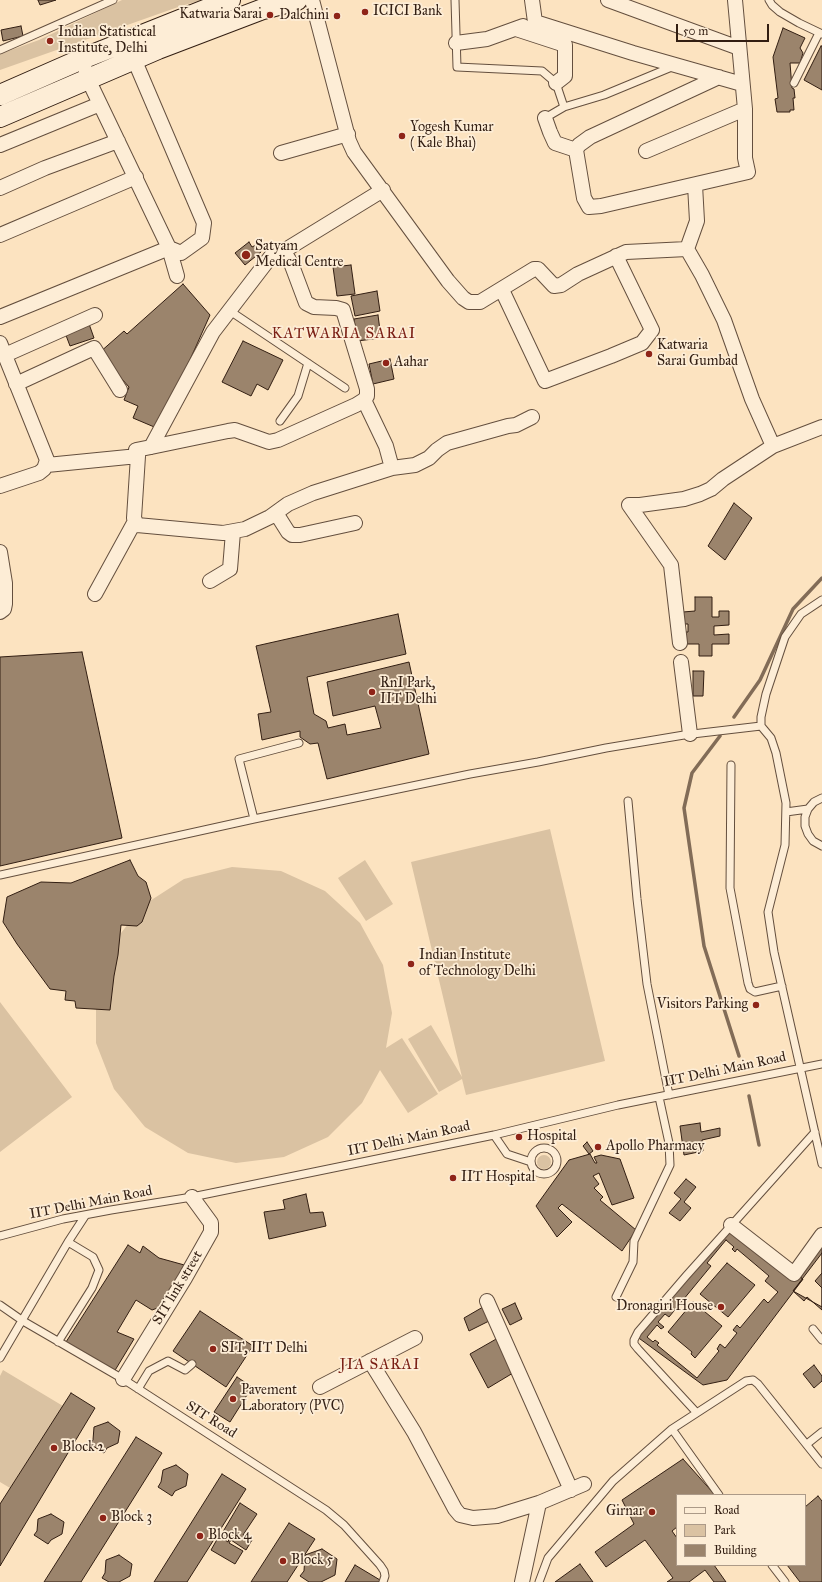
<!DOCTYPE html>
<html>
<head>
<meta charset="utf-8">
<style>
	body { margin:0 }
	#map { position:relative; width:822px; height:1582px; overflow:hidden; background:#fce3c0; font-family:"IM FELL Great Primer",serif }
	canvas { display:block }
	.legend { position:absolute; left:676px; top:1494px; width:130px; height:72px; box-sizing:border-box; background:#fdedd6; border:1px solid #ac9a88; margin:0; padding:5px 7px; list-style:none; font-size:12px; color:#321e12 }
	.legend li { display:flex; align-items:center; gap:8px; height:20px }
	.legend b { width:20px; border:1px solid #ac9a88 }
	.scale { position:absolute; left:676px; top:24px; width:93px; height:18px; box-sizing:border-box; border:2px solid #321e12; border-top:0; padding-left:5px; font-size:12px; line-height:14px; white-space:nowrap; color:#321e12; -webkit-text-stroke:3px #fdedd6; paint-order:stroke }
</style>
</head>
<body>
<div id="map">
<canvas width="822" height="1582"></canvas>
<ul class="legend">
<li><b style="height:5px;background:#fdedd6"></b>Road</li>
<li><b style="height:11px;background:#dac2a2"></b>Park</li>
<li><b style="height:11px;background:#9b846c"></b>Building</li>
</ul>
<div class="scale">50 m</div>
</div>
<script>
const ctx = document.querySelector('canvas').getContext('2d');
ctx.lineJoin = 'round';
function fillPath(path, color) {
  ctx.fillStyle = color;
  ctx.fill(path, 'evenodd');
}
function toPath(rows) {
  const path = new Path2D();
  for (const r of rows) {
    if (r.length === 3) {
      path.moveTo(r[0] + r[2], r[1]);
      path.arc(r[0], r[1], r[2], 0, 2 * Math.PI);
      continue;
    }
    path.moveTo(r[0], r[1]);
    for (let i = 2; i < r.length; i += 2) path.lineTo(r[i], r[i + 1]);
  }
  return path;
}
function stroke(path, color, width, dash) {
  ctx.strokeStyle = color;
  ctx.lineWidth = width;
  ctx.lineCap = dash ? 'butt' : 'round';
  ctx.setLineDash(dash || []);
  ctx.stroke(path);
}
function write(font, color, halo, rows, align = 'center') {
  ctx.font = font + ' "IM FELL Great Primer",serif';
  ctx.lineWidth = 3.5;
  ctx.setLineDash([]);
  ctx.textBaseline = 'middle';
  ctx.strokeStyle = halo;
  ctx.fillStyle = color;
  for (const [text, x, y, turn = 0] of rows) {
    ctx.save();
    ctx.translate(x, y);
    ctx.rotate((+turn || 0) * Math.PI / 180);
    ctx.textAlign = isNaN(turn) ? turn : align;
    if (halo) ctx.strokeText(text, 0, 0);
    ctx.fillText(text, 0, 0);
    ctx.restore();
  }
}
fillPath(toPath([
	[122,0,202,0,181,6,0,70,0,54,39,40],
	[550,829,605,1061,466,1095,462,1079,439,1092,408,1039,431,1025,462,1077,411,862],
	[365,860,393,904,366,921,338,878],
	[232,867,281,871,325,891,360,923,383,965,392,1013,386,1048,402,1038,438,1094,408,1113,380,1070,362,1103,328,1137,284,1157,236,1163,188,1153,145,1127,114,1089,96,1043,96,993,111,946,142,906,184,879],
	[0,1002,72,1097,0,1152],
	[544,1162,7],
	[3,1370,63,1406,10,1488,0,1482,0,1376]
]), '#dac2a2');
stroke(toPath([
	[734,717,760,680,793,609,822,578],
	[720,736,692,773,684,808,704,946,739,1056],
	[749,1096,759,1145]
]), '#826c57', 3.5);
const building = toPath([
	[38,0,56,0,40,5,38,0],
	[21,26,23,36,3,41,1,30,21,26],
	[783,28,805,38,800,48,803,53,800,63,790,63,792,88,794,89,795,98,793,98,794,110,790,110,790,112,777,112,775,99,778,98,773,57,783,28],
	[821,46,822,46,822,90,804,80,821,46],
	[249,242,252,247,256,245,261,252,245,265,235,253,249,242],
	[351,265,355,294,337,296,333,267,351,265],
	[183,284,210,315,159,429,133,418,138,406,124,400,129,387,99,353,124,331,127,334,183,284],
	[377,291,380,311,355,316,351,296,377,291],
	[378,315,381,338,357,341,354,319,378,315],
	[88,321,94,338,70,346,64,330,88,321],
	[243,341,283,360,268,390,257,384,251,396,222,382,243,341],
	[390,359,394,379,373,384,369,364,390,359],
	[734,503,752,518,725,560,708,546,734,503],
	[695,597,712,597,712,617,719,617,719,611,729,611,729,625,714,626,714,635,729,634,729,644,712,644,712,656,699,656,699,644,684,644,684,632,688,632,688,624,683,624,683,612,695,611,695,597],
	[398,614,406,654,307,677,314,714,326,721,328,728,345,724,347,735,381,728,375,706,333,716,327,682,409,662,429,754,327,779,318,743,310,744,300,737,300,731,262,740,258,714,271,712,256,646,398,614],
	[82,652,122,838,0,866,0,657,82,652],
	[693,671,704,671,703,696,693,696,693,671],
	[130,860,138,876,146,882,151,898,142,922,137,926,121,925,118,955,114,976,110,1010,76,1008,75,1001,65,1000,66,991,50,989,17,944,3,922,7,897,41,882,71,883,130,860],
	[700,1123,701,1132,720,1128,720,1136,702,1140,703,1151,684,1155,680,1126,700,1123],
	[587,1142,593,1151,589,1154,583,1146,587,1142],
	[590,1154,595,1163,597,1163,594,1157,601,1155,620,1159,634,1198,612,1205,599,1173,593,1176,599,1184,594,1188,603,1197,600,1200,636,1230,622,1251,562,1204,558,1208,572,1222,557,1237,536,1206,569,1160,590,1154],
	[686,1179,696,1187,684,1202,691,1208,680,1221,669,1213,681,1199,674,1193,686,1179],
	[306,1194,310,1213,323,1212,326,1226,269,1239,264,1212,285,1209,283,1200,306,1194],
	[727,1230,803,1279,727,1380,703,1385,636,1336,727,1230],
	[726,1240,734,1247,732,1249,735,1252,737,1249,769,1276,765,1281,778,1292,768,1303,764,1299,740,1328,737,1325,733,1330,737,1333,725,1348,720,1344,717,1349,719,1351,697,1378,657,1345,659,1343,655,1340,653,1342,647,1337,657,1325,661,1329,664,1327,658,1322,665,1314,669,1317,711,1266,707,1263,726,1240],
	[727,1263,755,1285,728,1317,700,1294,727,1263],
	[693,1302,722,1326,695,1358,691,1354,692,1352,668,1332,693,1302],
	[128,1245,140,1253,143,1246,159,1258,188,1266,166,1305,152,1310,136,1300,117,1332,134,1339,114,1372,66,1342,128,1245],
	[822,1247,822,1273,815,1281,822,1288,822,1310,807,1297,804,1301,793,1291,803,1279,798,1275,822,1247],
	[822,1253,822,1307,793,1291,822,1253],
	[515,1303,522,1319,510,1325,502,1309,515,1303],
	[483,1307,491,1320,469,1331,464,1318,483,1307],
	[200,1311,253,1346,226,1387,173,1351,200,1311],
	[498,1338,513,1373,488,1388,470,1354,498,1338],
	[814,1365,822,1376,822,1381,814,1388,803,1374,814,1365],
	[237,1377,252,1387,230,1422,214,1412,237,1377],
	[71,1393,95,1408,0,1566,0,1504,71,1393],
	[108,1422,120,1431,118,1443,107,1448,104,1453,90,1444,93,1440,94,1427,108,1422],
	[136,1437,162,1453,81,1582,44,1582,136,1437],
	[683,1459,715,1495,677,1495,677,1527,672,1531,677,1538,677,1565,714,1565,726,1582,714,1582,705,1570,689,1582,667,1582,673,1578,645,1540,606,1567,595,1552,634,1524,622,1500,683,1459],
	[176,1465,188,1474,186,1486,175,1491,172,1496,158,1487,161,1482,163,1470,176,1465],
	[222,1474,246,1489,187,1582,154,1582,222,1474],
	[818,1496,822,1501,822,1582,800,1582,787,1565,805,1565,805,1507,818,1496],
	[240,1503,257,1514,243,1535,252,1540,246,1550,231,1540,229,1543,243,1551,235,1564,211,1550,219,1536,228,1542,229,1539,221,1535,240,1503],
	[51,1514,64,1522,62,1534,51,1540,48,1544,34,1535,37,1531,38,1519,51,1514],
	[289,1523,315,1539,287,1582,251,1582,289,1523],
	[322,1549,337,1559,335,1575,321,1582,309,1582,300,1576,304,1571,305,1555,322,1549],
	[119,1555,132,1564,130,1576,119,1582,109,1582,102,1578,105,1573,106,1560,119,1555],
	[580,1564,593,1582,555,1582,580,1564],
	[355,1565,380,1580,379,1582,345,1582,355,1565]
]);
fillPath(building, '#9b846c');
stroke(building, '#321e12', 1);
const lane = toPath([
	[455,0,457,67,542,71,556,83,564,107,545,118],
	[769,0,772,5,780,12,799,23,822,34],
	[0,50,113,0],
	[794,83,819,33],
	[564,107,604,95,674,66],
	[230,311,345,388],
	[280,421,298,396,308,363],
	[822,600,801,614,785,637,766,694,761,717,761,726,771,738,776,753,786,803,785,845,768,912,774,952,822,1164],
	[731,765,730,888,748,983,750,989,755,992,782,986],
	[822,798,814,802,808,809,805,817,805,826,808,834,813,841,822,846],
	[628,801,637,899,647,984,669,1095],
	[786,812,808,809],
	[254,819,239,759,299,743],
	[0,875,254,819,470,774,538,762,606,748,684,735,761,726],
	[494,1135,507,1154,531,1162],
	[544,1161,13],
	[0,1236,63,1219,111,1210,192,1197,494,1135,618,1105,822,1064],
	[616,1297,633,1262,634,1241,670,1165,669,1143,659,1097],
	[0,1305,23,1321,123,1379,326,1510,344,1525,380,1565,384,1571,385,1576,383,1582],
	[813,1329,822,1340],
	[58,1342,92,1288,99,1270,93,1257,68,1242],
	[0,1358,68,1242,85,1216],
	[138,1389,149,1371,168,1361,185,1370,192,1364],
	[696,1412,638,1349,634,1344,634,1340,638,1332,686,1276,815,1132],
	[672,1429,719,1495],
	[807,1444,822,1432],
	[772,1565,785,1582],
	[539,1582,548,1558,613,1481,672,1429,746,1381,753,1380,758,1384,822,1464]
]);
const street = toPath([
	[312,0,349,141,354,152,448,281,463,298,469,302,480,302,534,269,538,269,554,286,561,285,578,274,626,252,687,249,697,221,695,185],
	[532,0,535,22,633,53,742,84],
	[608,0,739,48],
	[516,29,565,45,565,76,556,83],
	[456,43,487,39,523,26],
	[134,59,204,223,202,238,181,253,169,248],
	[719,77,590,137,579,145,576,150,584,198,589,207,601,206,748,172,745,158,745,109,735,0],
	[545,118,550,132,555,143,576,150],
	[0,145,100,104],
	[646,151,745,109],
	[281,153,348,134],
	[0,188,45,168,118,141],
	[0,235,136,177],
	[169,248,177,276],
	[687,249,702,275,724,320,752,399,773,446],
	[282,252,383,190],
	[502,290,545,381,611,356,642,343,652,330,616,256],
	[0,317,169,248,88,79,86,71],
	[0,343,47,460,44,469,39,473,0,486],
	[5,355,95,315],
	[16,384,94,348,120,390],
	[364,400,386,446,392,468],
	[151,447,213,332,272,255,276,252,282,252,286,255,291,263,306,303,314,307,336,308,343,310,367,389,367,396,364,400,356,405,278,440,269,442,235,430,228,431,151,447,136,450,138,456,134,518,137,525,223,533,245,529,270,517,288,504,313,493,392,468,415,465,429,458,437,450,447,443,508,426,516,425,532,417],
	[47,465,138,456],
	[629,505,640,505,684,499,700,494,711,489,723,479,773,446,822,427],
	[629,505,671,565,680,643],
	[276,513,288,532,292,535,300,535,355,523],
	[0,552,5,583,5,604,4,609,0,612],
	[210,581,230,569,233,532],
	[95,594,135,521],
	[681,662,690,734],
	[731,1225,794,1274,822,1235],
	[487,1301,571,1490],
	[370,1361,414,1432,455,1509,460,1515,473,1518,497,1516,539,1503,584,1484],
	[123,1379,185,1278,211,1232,211,1223,192,1197],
	[320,1387,415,1338],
	[522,1582,539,1503]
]);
const secondary = toPath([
	[0,95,82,59,230,0],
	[0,117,158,49,263,9,297,0]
]);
stroke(lane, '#644f3e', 9);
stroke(street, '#644f3e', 16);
stroke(secondary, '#321e12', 22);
stroke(lane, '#fdedd6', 7);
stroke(street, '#fdedd6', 14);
stroke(secondary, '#fdedd6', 20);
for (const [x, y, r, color] of [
	[365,12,4,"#8f2418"],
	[270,15,4,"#8f2418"],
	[337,16,4,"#8f2418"],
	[50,41,4,"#8f2418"],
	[402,136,4,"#8f2418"],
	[246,255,5,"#8f2418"],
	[649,354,4,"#8f2418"],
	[386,363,4,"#8f2418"],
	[372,692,4,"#8f2418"],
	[411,964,4,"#8f2418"],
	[756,1005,4,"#8f2418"],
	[519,1137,4,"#8f2418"],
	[598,1147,4,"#8f2418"],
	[453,1178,4,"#8f2418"],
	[721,1307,4,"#8f2418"],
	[213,1349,4,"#8f2418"],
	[233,1399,4,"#8f2418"],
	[54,1448,4,"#8f2418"],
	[652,1512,4,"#8f2418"],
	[103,1518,4,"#8f2418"],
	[200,1536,4,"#8f2418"],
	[283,1561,4,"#8f2418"]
]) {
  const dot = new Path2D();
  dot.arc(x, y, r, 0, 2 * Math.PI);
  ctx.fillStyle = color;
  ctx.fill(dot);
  stroke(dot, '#fdedd6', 1.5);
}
write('14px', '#321e12', '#fdedd6', [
	["ICICI Bank",373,12],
	["Katwaria Sarai",262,15,"right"],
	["Dalchini",329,16,"right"],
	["Indian Statistical",58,33],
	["Institute, Delhi",58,49],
	["Yogesh Kumar",410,128],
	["( Kale Bhai)",410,144],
	["Satyam",255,247],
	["Medical Centre",255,263],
	["Katwaria",657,346],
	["Sarai Gumbad",657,362],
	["Aahar",394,363],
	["RnI Park,",380,684],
	["IIT Delhi",380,700],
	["Indian Institute",419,956],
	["of Technology Delhi",419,972],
	["Visitors Parking",748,1005,"right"],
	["Hospital",527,1137],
	["Apollo Pharmacy",606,1147],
	["IIT Hospital",461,1178],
	["Dronagiri House",713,1307,"right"],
	["SIT, IIT Delhi",221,1349],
	["Pavement",241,1391],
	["Laboratory (PVC)",241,1407],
	["Block 2",62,1448],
	["Girnar",644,1512,"right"],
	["Block 3",111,1518],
	["Block 4",208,1536],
	["Block 5",291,1561]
], 'left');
write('14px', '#321e12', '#fdedd6', [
	["IIT Delhi Main Road",725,1070,-12],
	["IIT Delhi Main Road",409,1139,-12],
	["IIT Delhi Main Road",91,1203,-11],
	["SIT link street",178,1288,-59],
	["SIT Road",211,1420,32]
]);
ctx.letterSpacing = '1px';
write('15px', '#7a1f14', '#fdedd6', [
	["KATWARIA SARAI",344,334],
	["JIA SARAI",380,1365]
]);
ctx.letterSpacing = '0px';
</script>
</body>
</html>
